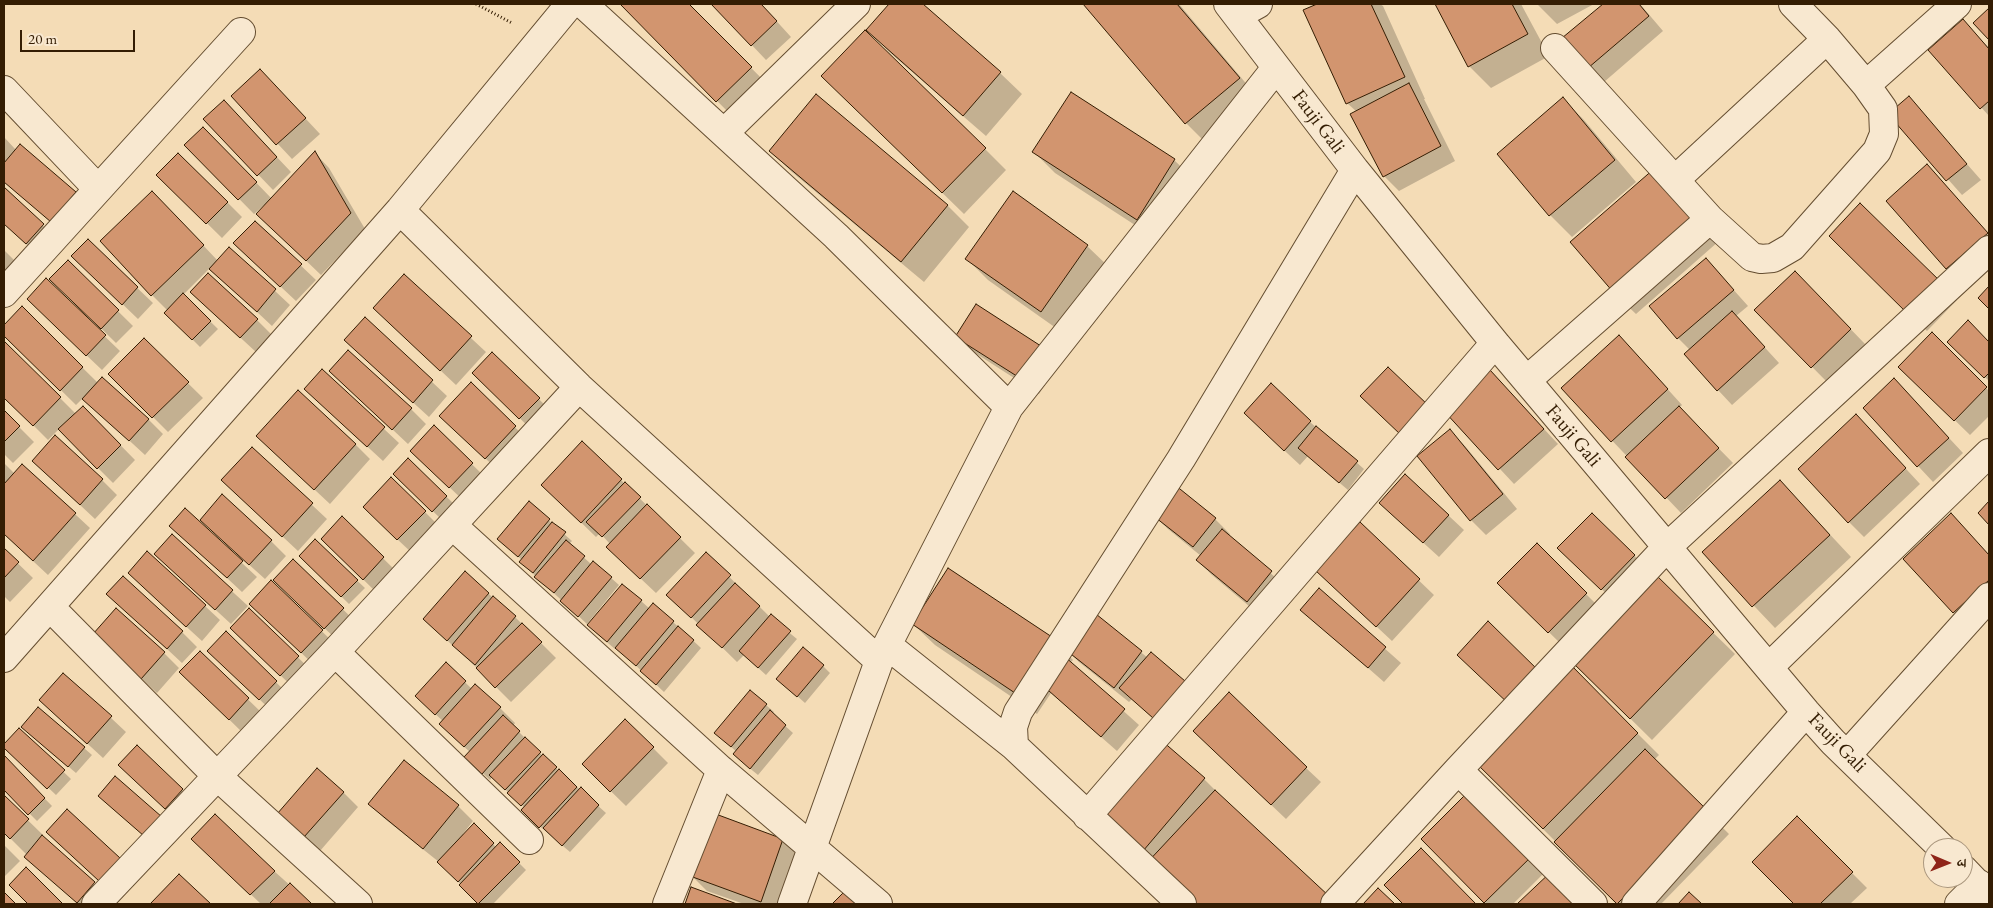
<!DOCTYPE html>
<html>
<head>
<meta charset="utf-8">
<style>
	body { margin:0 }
	#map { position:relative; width:1993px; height:908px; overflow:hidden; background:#f4dcb6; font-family:"EB Garamond","Noto Serif Devanagari",serif }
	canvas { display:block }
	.frame { position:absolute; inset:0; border:5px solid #341d03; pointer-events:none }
	.north { position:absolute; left:1923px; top:838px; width:50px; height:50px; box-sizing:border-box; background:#f8e8d0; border:1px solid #aa977e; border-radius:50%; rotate:91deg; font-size:14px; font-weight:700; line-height:20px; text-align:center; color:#341d03 }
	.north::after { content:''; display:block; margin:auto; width:18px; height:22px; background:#8f2418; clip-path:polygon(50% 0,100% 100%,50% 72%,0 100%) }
	.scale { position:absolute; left:20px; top:30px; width:115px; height:22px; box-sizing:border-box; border:2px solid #341d03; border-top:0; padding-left:6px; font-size:15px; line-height:18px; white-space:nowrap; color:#341d03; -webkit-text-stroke:4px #f8e8d0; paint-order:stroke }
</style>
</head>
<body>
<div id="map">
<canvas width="1993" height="908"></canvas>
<div class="frame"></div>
<div class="north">उ</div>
<div class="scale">20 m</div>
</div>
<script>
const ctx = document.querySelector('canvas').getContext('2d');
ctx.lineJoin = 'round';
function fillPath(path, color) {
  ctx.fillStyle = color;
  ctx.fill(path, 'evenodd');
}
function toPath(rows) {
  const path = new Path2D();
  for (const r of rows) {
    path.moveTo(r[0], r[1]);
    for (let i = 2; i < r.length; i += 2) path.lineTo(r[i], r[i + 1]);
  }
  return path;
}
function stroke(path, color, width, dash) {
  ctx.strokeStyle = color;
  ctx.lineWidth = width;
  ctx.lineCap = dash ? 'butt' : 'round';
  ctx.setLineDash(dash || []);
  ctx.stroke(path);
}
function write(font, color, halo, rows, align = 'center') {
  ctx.font = font + ' "EB Garamond",serif';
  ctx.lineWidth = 5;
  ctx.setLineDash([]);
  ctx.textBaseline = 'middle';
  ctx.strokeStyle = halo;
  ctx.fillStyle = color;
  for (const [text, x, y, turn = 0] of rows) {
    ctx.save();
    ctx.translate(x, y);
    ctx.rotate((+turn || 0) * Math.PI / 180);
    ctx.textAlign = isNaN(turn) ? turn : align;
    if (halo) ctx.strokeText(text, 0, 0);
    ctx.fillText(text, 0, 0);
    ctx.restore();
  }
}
fillPath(toPath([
	[621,4,688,4,772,89,738,122],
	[713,4,761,4,791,37,766,60],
	[890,4,922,4,1000,73,1022,94,986,136,889,52,868,30],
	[1085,4,1179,4,1260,100,1208,145,1186,123],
	[1320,4,1380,4,1383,6,1425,99,1424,99,1455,161,1399,191,1384,176,1357,112,1347,103,1305,11],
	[1436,4,1521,4,1549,56,1491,88,1469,66],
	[1537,4,1594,4,1557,24],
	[1605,4,1640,4,1663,31,1604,82,1564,38],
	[1963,21,1989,48,1989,116,1930,50],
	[275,86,320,134,292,159,233,96],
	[816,96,948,206,969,227,924,282,792,172,770,151],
	[844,97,985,149,1006,170,964,214],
	[1909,98,1981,180,1962,195,1890,114],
	[1563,99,1584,120,1636,182,1572,237,1550,215,1498,154],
	[239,117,291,172,273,190,205,119],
	[4,137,16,150,75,192,90,207,67,236,4,181],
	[218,143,272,199,315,153,329,168,365,229,321,275,273,229,264,205,254,214,186,145],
	[1034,152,1174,160,1196,181,1158,240,1055,173],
	[179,154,242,217,222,238,158,175],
	[1927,166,1989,234,1989,259,1962,283,1888,201],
	[1655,170,1719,241,1636,314,1614,293],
	[4,189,58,240,41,258,4,223],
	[1860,205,1957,300,1927,331,1830,236],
	[167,207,218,261,229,248,290,305,272,326,210,268,183,295,218,329,200,347,166,313,168,311,152,295],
	[255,222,316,280,296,301,250,258],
	[88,241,153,303,138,319,88,271],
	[1087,246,1109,267,1063,333,988,280,967,259],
	[4,250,25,271,4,287],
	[1706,259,1748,306,1736,316,1779,363,1732,405,1718,390,1690,350,1678,338],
	[68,262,133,326,116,343,51,279],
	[404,276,486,352,456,385,390,323],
	[46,280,120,351,102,370,43,314],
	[1810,287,1865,344,1827,382,1756,310],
	[207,307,257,320,272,335,256,352],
	[22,308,98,383,148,419,163,434,145,455,83,398,76,405,4,334,4,327],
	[365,319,447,396,429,417,361,355],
	[1968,322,1989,344,1989,381,1949,342],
	[1932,334,1989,391,1989,416,1970,435,1900,367],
	[957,336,1058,364,1039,394,972,351],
	[144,340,203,398,168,432,110,374],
	[4,342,76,414,83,407,135,460,113,483,59,429,48,440,4,396],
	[1634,352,1682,405,1679,408,1733,463,1681,513,1563,389],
	[492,353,554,414,535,433,473,373],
	[322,371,399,443,383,461,321,404],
	[330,371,411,409,426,424,408,444],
	[1490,371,1558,444,1514,484,1446,411],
	[471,384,530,442,501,473,456,431],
	[1909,395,1963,453,1933,482,1864,408],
	[4,412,34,442,13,463,4,454],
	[1310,422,1364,469,1348,490,1308,456,1300,465,1260,428],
	[434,427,487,479,465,502,427,466],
	[1450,431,1465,446,1517,509,1486,535,1471,520,1419,457],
	[1871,431,1920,484,1864,537,1849,522],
	[355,444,370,459,330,504,273,451],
	[252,449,327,519,298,551,238,495],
	[408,460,454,504,440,518,394,474],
	[4,463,15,474,22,465,90,528,48,575,4,534],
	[49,476,102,480,117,495,95,519],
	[1406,476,1464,530,1439,557,1396,518],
	[621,480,695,553,656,593,623,562,610,544,600,533,596,537,558,500],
	[1780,481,1851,557,1775,628,1703,552],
	[1175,487,1215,519,1230,534,1229,536,1286,587,1262,617,1212,575,1197,560,1201,556,1168,529,1153,514],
	[529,503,572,541,569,544,591,564,593,562,619,585,587,624,528,569,522,560,506,546],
	[185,510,257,577,242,592,186,540],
	[425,512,440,527,413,554,379,522],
	[1592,514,1649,570,1617,604,1559,548],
	[342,518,398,573,378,594,322,539],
	[1360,524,1434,595,1392,641,1332,585],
	[1966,530,1989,555,1989,608,1969,627,1954,612],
	[216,535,271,541,286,556,265,579],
	[172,536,248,606,231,624,155,554],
	[315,541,365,588,349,604,300,556],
	[1537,545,1601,609,1564,647,1499,583],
	[4,550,33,578,10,602,4,596],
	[706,554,770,617,797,639,766,675,744,655,737,662,683,609],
	[293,561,358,624,340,643,290,595],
	[465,573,515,617,556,658,511,702,477,668,424,619],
	[1652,573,1735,654,1652,740,1569,658],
	[271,582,337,646,316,667,266,619],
	[144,588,205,606,220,620,202,641],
	[1319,590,1401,663,1384,682,1302,610],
	[108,594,182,632,197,647,182,663],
	[641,601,650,609,673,622,701,648,664,692,616,647,615,649,596,633],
	[249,610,313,672,296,690,246,643],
	[1091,612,1148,658,1184,682,1199,697,1168,732,1132,699,1129,702,1079,662,1064,647],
	[913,624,1051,638,1073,660,1070,663,1139,725,1117,751,1051,693,1037,714,935,645],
	[226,633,291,697,275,714,224,666],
	[109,649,164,653,179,668,157,693],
	[200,653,263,714,244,734,196,687],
	[446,664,472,689,475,686,500,708,515,723,513,726,547,760,606,813,570,852,530,818,525,808,492,777,490,780,473,764,470,752,455,739,443,721,424,704],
	[1569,665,1659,755,1654,760,1729,834,1661,904,1618,904,1474,760],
	[823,666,830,673,805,703,778,679],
	[64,674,126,732,103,758,40,700],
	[750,691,774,712,772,714,793,733,758,775,742,762,737,752,723,740],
	[38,708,92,755,76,773,30,734],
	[625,720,668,763,626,806,583,764],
	[19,730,71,779,56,795,4,746],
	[1161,742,1204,779,1219,794,1218,795,1335,904,1185,904,1116,828],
	[1209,746,1306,768,1321,782,1286,819],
	[137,747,197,805,181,823,135,780],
	[4,757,52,806,37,821,4,788],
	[404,762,458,806,473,821,463,834,464,835,474,825,497,848,500,844,526,870,493,904,480,904,439,862,385,819,370,804],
	[1471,791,1548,869,1513,904,1487,904,1423,839],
	[343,792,358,807,320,851,293,828],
	[4,797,43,835,42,837,109,898,103,904,78,904,26,856,27,855,4,832],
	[1797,818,1867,888,1850,904,1796,904,1754,862],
	[783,840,798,855,780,904,744,904,707,891,692,876],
	[4,845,20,861,4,877],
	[1421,850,1474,904,1404,904,1385,885],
	[208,854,274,871,311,904,261,904],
	[1553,871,1585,904,1518,904],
	[179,876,209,904,152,904]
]), '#0003');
const building = toPath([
	[620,4,689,4,752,67,716,102,620,4],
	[711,4,761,4,777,21,751,46,711,4],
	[889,4,923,4,1001,72,963,116,866,30,889,4],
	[1083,4,1177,4,1240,78,1185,124,1083,4],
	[1317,4,1371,4,1405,77,1346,104,1303,10,1317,4],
	[1435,4,1512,4,1528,34,1468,67,1435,4],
	[1603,4,1639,4,1649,16,1588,68,1562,38,1603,4],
	[1989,8,1989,40,1973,23,1989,8],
	[1963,19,1989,49,1989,101,1980,109,1928,50,1963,19],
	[865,30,986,148,942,193,821,76,865,30],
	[260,69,306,118,276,145,231,96,260,69],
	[1409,83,1441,146,1383,177,1350,114,1409,83],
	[1071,92,1175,159,1137,220,1032,152,1071,92],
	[816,94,948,205,901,262,769,151,816,94],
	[1909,96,1967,164,1946,181,1888,114,1909,96],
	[1563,97,1615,160,1549,216,1497,154,1563,97],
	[224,100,277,157,257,176,203,119,224,100],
	[203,127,257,182,238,200,184,145,203,127],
	[20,144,76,192,51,222,4,182,4,163,20,144],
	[315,151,351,213,306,261,256,214,315,151],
	[178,153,228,202,206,224,156,175,178,153],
	[1927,164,1988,233,1946,269,1886,201,1927,164],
	[1655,168,1699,219,1614,293,1570,242,1655,168],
	[4,187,44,224,26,244,4,224,4,187],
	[152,191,204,245,151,296,100,241,152,191],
	[1013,191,1088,245,1041,312,965,259,1013,191],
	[1860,203,1943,284,1911,317,1829,236,1860,203],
	[255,221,302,264,280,287,233,243,255,221],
	[88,239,138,287,122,305,71,256,88,239],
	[229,247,276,289,257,312,209,269,229,247],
	[1706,258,1734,290,1677,339,1649,306,1706,258],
	[68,260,119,310,101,329,49,279,68,260],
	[1795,271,1851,329,1811,368,1754,310,1795,271],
	[208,273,258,319,240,338,190,292,208,273],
	[404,274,472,336,440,371,373,308,404,274],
	[46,278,106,335,86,356,27,299,46,278],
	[1989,286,1989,309,1978,298,1989,286],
	[183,293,211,321,192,340,164,313,183,293],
	[976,304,1044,348,1023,380,955,337,976,304],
	[22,306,83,367,60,391,4,336,4,325,22,306],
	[1732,311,1765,347,1717,391,1684,354,1732,311],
	[365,317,433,380,413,403,344,340,365,317],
	[1968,320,1989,342,1989,373,1984,378,1947,342,1968,320],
	[1932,332,1987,387,1954,421,1898,367,1932,332],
	[1619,335,1668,389,1611,442,1561,388,1619,335],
	[144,338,189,382,152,418,108,374,144,338],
	[4,341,61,397,33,426,4,398,4,341],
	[348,350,412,408,392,430,329,371,348,350],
	[492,352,540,398,519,419,472,373,492,352],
	[1388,367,1429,406,1401,435,1360,396,1388,367],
	[322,369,385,427,367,447,304,389,322,369],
	[1490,370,1544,429,1498,470,1444,411,1490,370],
	[102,377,149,419,129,441,82,399,102,377],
	[1894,378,1949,438,1917,467,1863,408,1894,378],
	[471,382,516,426,485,459,439,416,471,382],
	[1271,383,1311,421,1284,451,1244,413,1271,383],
	[298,390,356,444,314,490,256,436,298,390],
	[83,406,121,445,97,469,58,429,83,406],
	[1679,406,1719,448,1665,499,1625,457,1679,406],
	[4,410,20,426,4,442,4,410],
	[1856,414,1906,468,1848,523,1798,469,1856,414],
	[434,425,473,463,449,488,410,451,434,425],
	[1316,426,1358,461,1339,483,1298,448,1316,426],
	[1450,429,1503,494,1470,521,1417,456,1450,429],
	[55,435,103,479,80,505,32,461,55,435],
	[582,441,622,479,581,523,541,485,582,441],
	[252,447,313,503,282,537,221,480,252,447],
	[408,458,447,496,432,512,393,474,408,458],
	[22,464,76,513,33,561,4,534,4,484,22,464],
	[1405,474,1449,515,1423,543,1379,503,1405,474],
	[391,477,426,511,397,540,363,507,391,477],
	[1780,480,1830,535,1752,607,1702,552,1780,480],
	[625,482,641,497,602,537,586,522,625,482],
	[1175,485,1216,518,1193,547,1151,514,1175,485],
	[222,494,272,540,249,565,200,520,222,494],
	[529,501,550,519,518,557,497,539,529,501],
	[1989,501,1989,525,1978,513,1989,501],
	[647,504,681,537,640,579,606,547,647,504],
	[185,508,243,561,227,578,169,526,185,508],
	[1592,513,1635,555,1601,590,1557,548,1592,513],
	[1951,513,1989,555,1989,580,1953,613,1903,559,1951,513],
	[342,516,384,557,363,580,321,539,342,516],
	[552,522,566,532,533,573,519,562,552,522],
	[1360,522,1420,579,1376,627,1315,570,1360,522],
	[1222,529,1272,571,1247,602,1196,560,1222,529],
	[172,534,233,590,215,610,154,554,172,534],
	[315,539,358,580,341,597,299,556,315,539],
	[566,540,585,556,554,593,534,577,566,540],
	[1537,543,1587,593,1548,633,1497,583,1537,543],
	[4,548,19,562,4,578,4,548],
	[147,551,206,605,186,627,128,573,147,551],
	[706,552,731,575,691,618,666,595,706,552],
	[293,559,344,608,324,629,273,580,293,559],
	[593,561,612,577,578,617,560,601,593,561],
	[948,568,1052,637,1015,693,912,624,948,568],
	[465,571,489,593,447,641,423,619,465,571],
	[1652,571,1714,632,1630,719,1568,658,1652,571],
	[123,576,183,631,167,649,106,594,123,576],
	[271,580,323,630,301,653,249,604,271,580],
	[735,583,760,606,722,648,696,625,735,583],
	[622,584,642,600,607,642,587,625,622,584],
	[1319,588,1386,647,1368,668,1300,610,1319,588],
	[493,596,516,616,475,665,452,645,493,596],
	[653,603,674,621,636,666,615,648,653,603],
	[116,608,165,652,141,679,93,634,116,608],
	[249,608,299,656,280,676,230,628,249,608],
	[1091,610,1142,651,1114,688,1062,647,1091,610],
	[771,614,791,631,758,668,739,651,771,614],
	[1488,621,1542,674,1511,706,1457,655,1488,621],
	[522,623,542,642,495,688,476,668,522,623],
	[678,626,694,640,656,685,640,671,678,626],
	[226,631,277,681,259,700,207,651,226,631],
	[803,647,824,665,797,697,776,679,803,647],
	[200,651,249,698,229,720,179,672,200,651],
	[1151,652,1185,681,1153,718,1119,688,1151,652],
	[1064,656,1125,709,1101,737,1040,683,1064,656],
	[446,662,466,681,435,715,415,696,446,662],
	[1569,663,1638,733,1543,829,1473,760,1569,663],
	[63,673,112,716,87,744,39,700,63,673],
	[475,684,501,707,464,747,439,724,475,684],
	[750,690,767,704,731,747,714,733,750,690],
	[1229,692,1307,767,1271,805,1193,731,1229,692],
	[38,707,85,747,68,767,21,727,38,707],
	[770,710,786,725,750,769,733,754,770,710],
	[503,715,520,731,482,774,464,757,503,715],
	[625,719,654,747,610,792,582,764,625,719],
	[19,728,65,770,47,789,4,748,4,744,19,728],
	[525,737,541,752,505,790,489,775,525,737],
	[1161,740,1205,778,1143,851,1099,813,1161,740],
	[137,745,183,789,165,809,118,765,137,745],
	[1645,749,1709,812,1617,904,1554,842,1645,749],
	[543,754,557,767,521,806,507,793,543,754],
	[4,755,45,798,28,815,4,790,4,755],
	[404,760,459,805,423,849,368,804,404,760],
	[317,768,344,792,304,837,277,814,317,768],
	[559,769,577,787,539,828,521,810,559,769],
	[115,776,162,817,144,836,98,796,115,776],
	[581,787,599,805,562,846,543,828,581,787],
	[1471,789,1534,854,1484,903,1421,839,1471,789],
	[1215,790,1330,897,1323,904,1185,904,1144,866,1215,790],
	[4,795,29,819,10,839,4,833,4,795],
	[67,809,120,858,99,881,46,832,67,809],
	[713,813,783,839,761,902,690,876,713,813],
	[215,814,275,871,250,895,191,839,215,814],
	[1797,816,1853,872,1820,904,1794,904,1752,862,1797,816],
	[474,823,494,843,458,882,437,862,474,823],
	[42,835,95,882,77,903,24,857,42,835],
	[500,842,520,862,478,904,459,885,500,842],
	[1421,848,1476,904,1403,904,1384,885,1421,848],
	[26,867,63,904,28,904,9,885,26,867],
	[1553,870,1585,904,1517,904,1553,870],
	[179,874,211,904,150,904,179,874],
	[290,883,312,904,269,904,290,883],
	[691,887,737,904,685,904,691,887],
	[1378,888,1395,904,1363,904,1378,888],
	[847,889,863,904,832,904,847,889],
	[4,892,16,904,4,904,4,892],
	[1689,892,1702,904,1678,904,1689,892]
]);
fillPath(building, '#d2956f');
stroke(building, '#341d03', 1);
const street = toPath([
	[583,4,836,236,1009,407],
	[1228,4,1355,170,1495,343,1806,712,1833,742,1942,848],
	[1238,15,1258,4],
	[1555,48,1710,219,1752,257,1761,259,1773,258,1792,247,1877,151,1884,134,1883,109,1866,85,1827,39,1793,4],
	[1866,85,1957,4],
	[4,90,98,189],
	[724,133,856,4],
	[1676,179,1827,39],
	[400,210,579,387,879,661],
	[4,293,241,32],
	[1527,380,1710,219],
	[452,525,721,770,878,904],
	[50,607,217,776,358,904],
	[887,645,1014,746],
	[335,652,529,840],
	[4,658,400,210,570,4],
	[1769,667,1989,453],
	[1847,755,1989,597],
	[1458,770,1593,904],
	[1087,816,1495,343],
	[1963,869,1989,896],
	[96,904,335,652,579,387],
	[667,904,721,770],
	[792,904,879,661,1009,407,1276,68],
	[1182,904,1014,746,1013,727,1018,712,1181,459,1355,170],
	[1335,904,1458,770,1667,547,1989,250],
	[1636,904,1806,712],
	[1959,904,1979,884]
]);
stroke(street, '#644d30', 30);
stroke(toPath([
	[476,4,512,23]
]), '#341d03', 3, [1, 2.5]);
stroke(street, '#f8e8d0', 28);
write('20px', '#341d03', '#f8e8d0', [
	["Fauji Gali",1318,122,53],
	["Fauji Gali",1573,436,50],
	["Fauji Gali",1837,743,46]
]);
</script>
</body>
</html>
